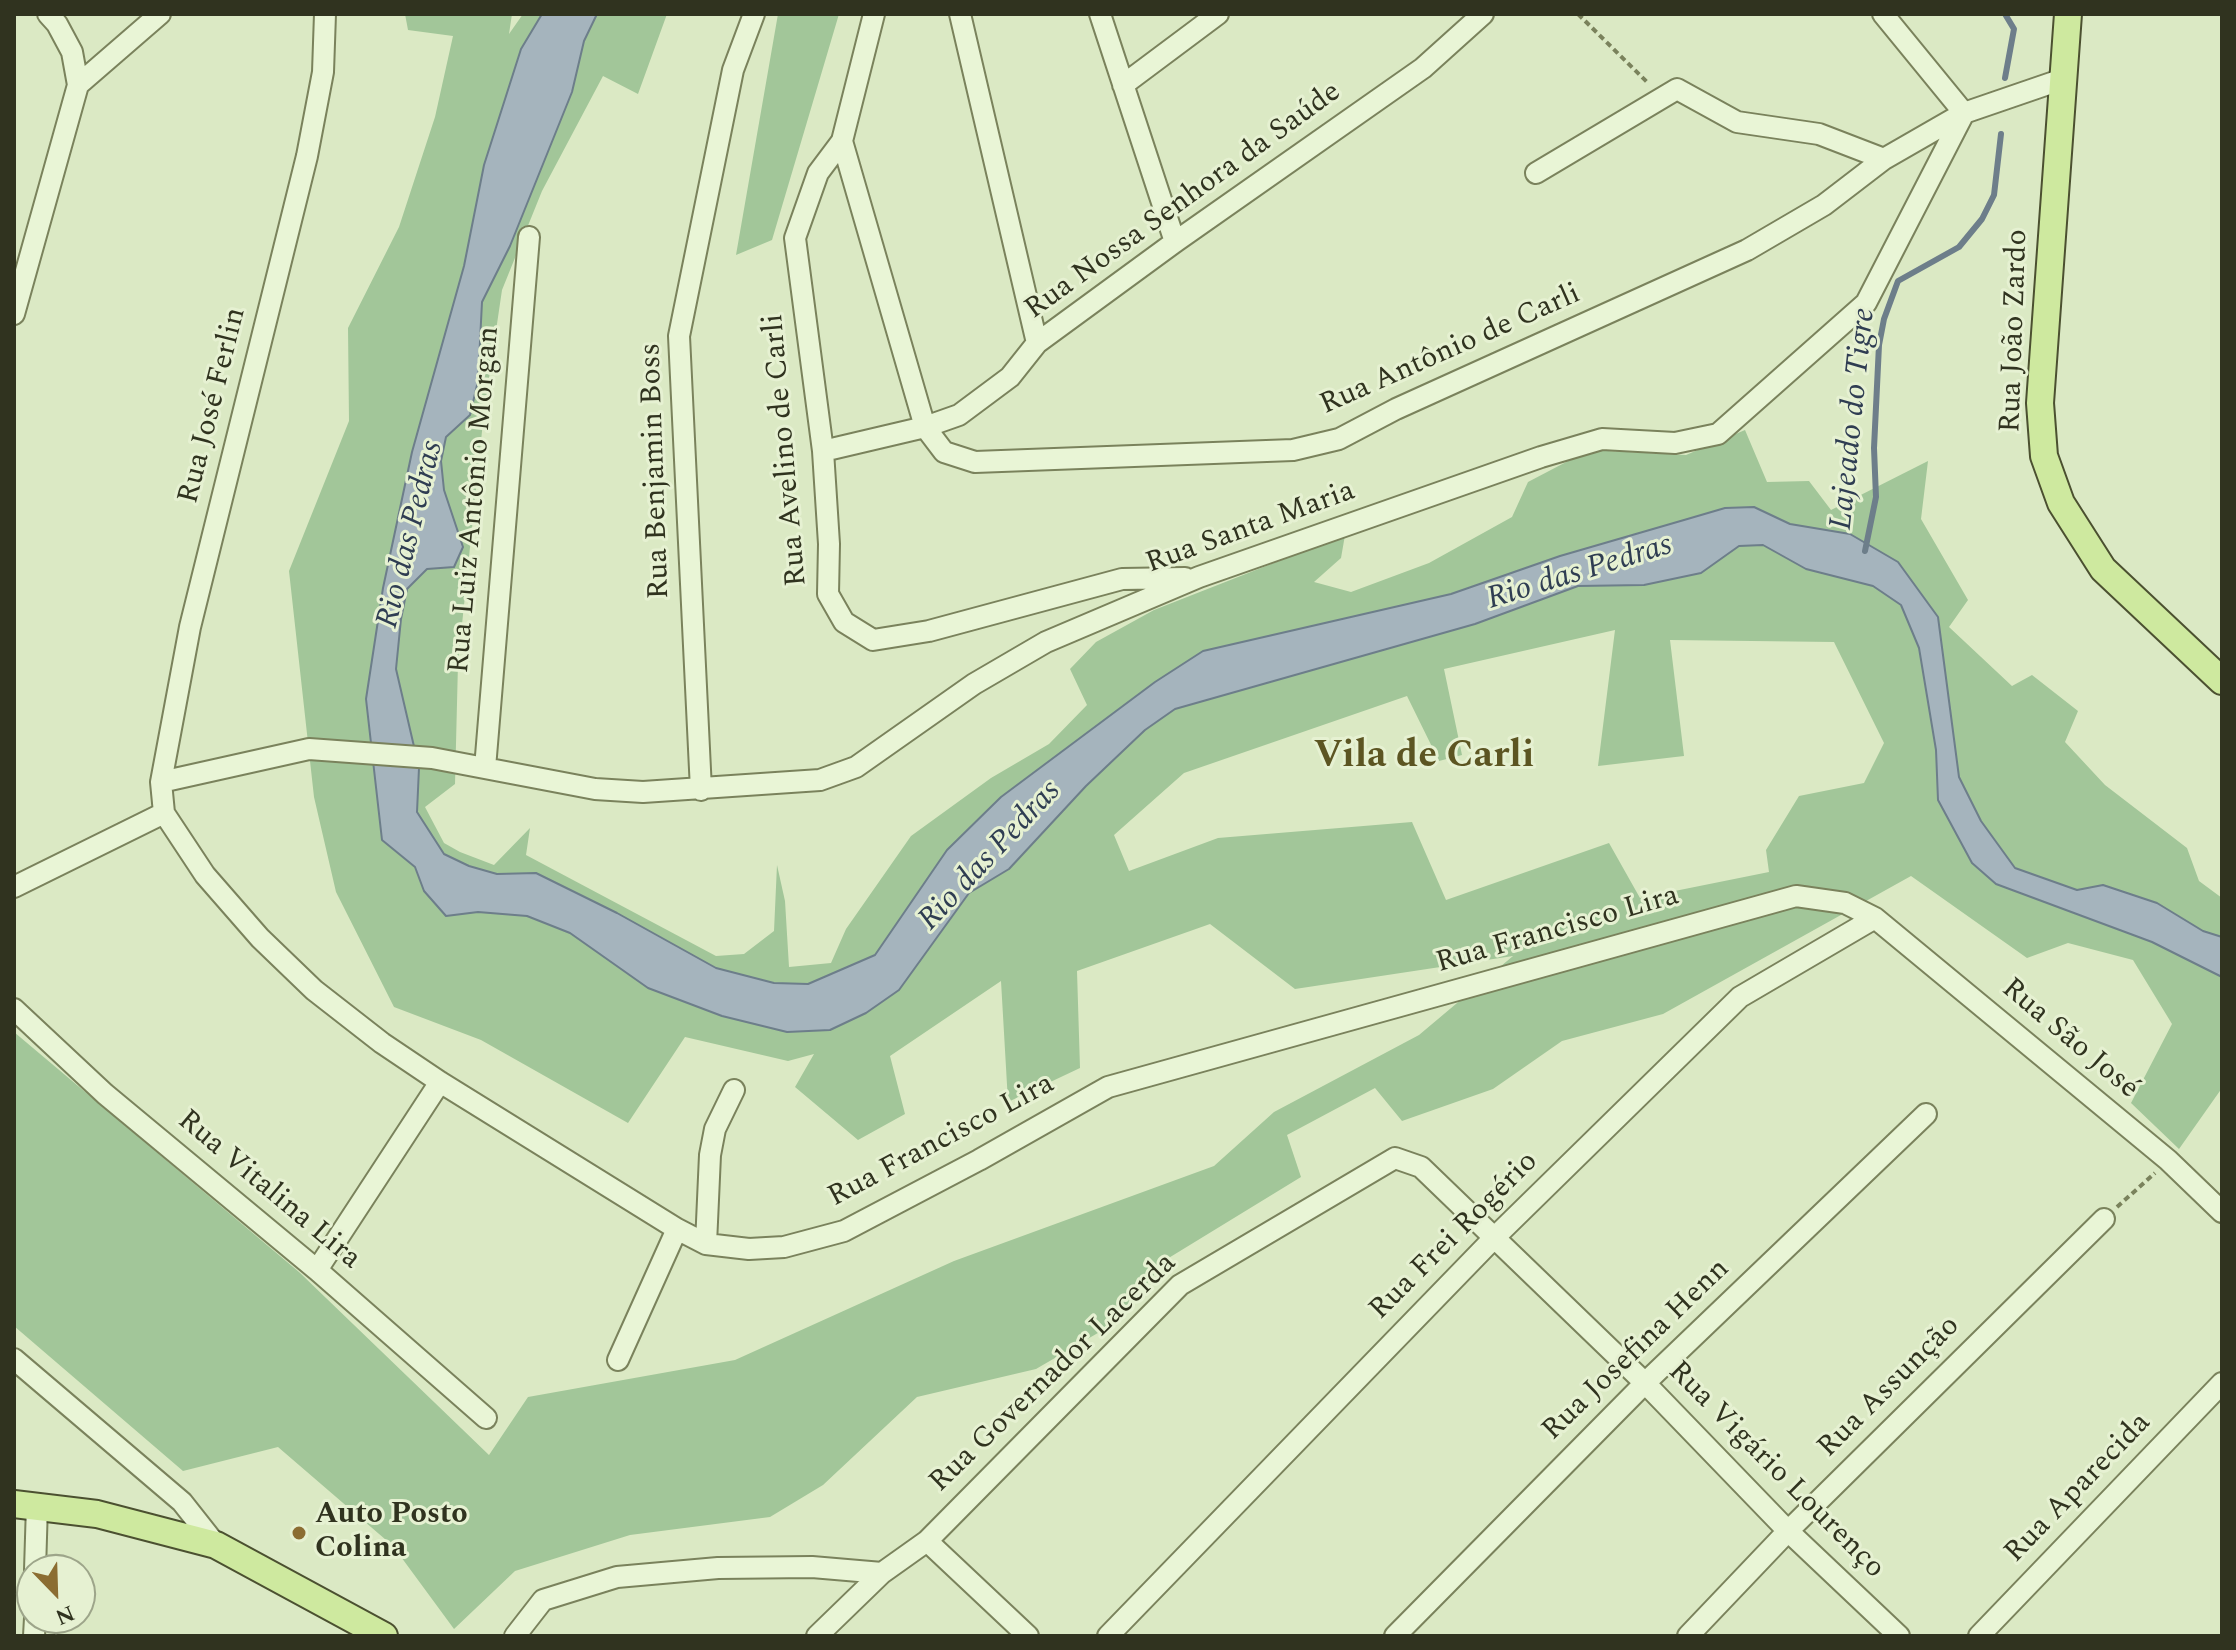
<!DOCTYPE html>
<html>
<head>
<meta charset="utf-8">
<style>
	body { margin:0 }
	#map { position:relative; width:2236px; height:1650px; overflow:hidden; background:#dbe9c4; font-family:Spectral,serif }
	canvas { display:block }
	.frame { position:absolute; inset:0; border:16px solid #30331f; pointer-events:none }
	.north { position:absolute; left:16px; top:1554px; width:80px; height:80px; box-sizing:border-box; background:#e6f1d2; border:2px solid #9da58a; border-radius:50%; rotate:157deg; font-size:22px; font-weight:700; line-height:32px; text-align:center; color:#30331f }
	.north::after { content:''; display:block; margin:auto; width:28px; height:36px; background:#8b6d32; clip-path:polygon(50% 0,100% 100%,50% 72%,0 100%) }
</style>
</head>
<body>
<div id="map">
<canvas width="2236" height="1650"></canvas>
<div class="frame"></div>
<div class="north">N</div>
</div>
<script>
const ctx = document.querySelector('canvas').getContext('2d');
ctx.lineJoin = 'round';
function fillPath(path, color) {
  ctx.fillStyle = color;
  ctx.fill(path, 'evenodd');
}
function toPath(rows) {
  const path = new Path2D();
  for (const r of rows) {
    path.moveTo(r[0], r[1]);
    for (let i = 2; i < r.length; i += 2) path.lineTo(r[i], r[i + 1]);
  }
  return path;
}
function stroke(path, color, width, dash) {
  ctx.strokeStyle = color;
  ctx.lineWidth = width;
  ctx.lineCap = dash ? 'butt' : 'round';
  ctx.setLineDash(dash || []);
  ctx.stroke(path);
}
function write(font, color, halo, rows, align = 'center') {
  ctx.font = font + ' Spectral,serif';
  ctx.lineWidth = 6;
  ctx.setLineDash([]);
  ctx.textBaseline = 'middle';
  ctx.strokeStyle = halo;
  ctx.fillStyle = color;
  for (const [text, x, y, turn = 0] of rows) {
    ctx.save();
    ctx.translate(x, y);
    ctx.rotate((+turn || 0) * Math.PI / 180);
    ctx.textAlign = isNaN(turn) ? turn : align;
    if (halo) ctx.strokeText(text, 0, 0);
    ctx.fillText(text, 0, 0);
    ctx.restore();
  }
}
fillPath(toPath([
	[405,14,512,14,509,34,523,14,667,14,638,94,603,76,542,191,502,290,484,412,458,663,455,784,425,807,444,843,460,852,494,865,530,828,526,855,716,956,744,954,774,931,777,865,785,901,789,967,831,963,846,929,911,836,991,778,1049,744,1087,705,1070,669,1096,642,1154,610,1345,535,1341,558,1314,582,1351,592,1429,563,1512,517,1528,482,1589,450,1686,455,1745,430,1767,482,1809,481,1831,510,1928,461,1921,519,1968,600,1949,627,2012,686,2032,675,2078,711,2065,742,2105,785,2187,848,2199,881,2222,898,2222,1088,2179,1149,2131,1103,2172,1024,2133,960,2068,943,2027,958,1911,876,1663,1014,1562,1041,1493,1089,1402,1121,1375,1088,1287,1135,1301,1177,1167,1259,1115,1323,1036,1369,917,1397,823,1485,770,1517,630,1535,515,1571,454,1629,393,1546,278,1447,183,1471,14,1326,14,1032,299,1272,489,1455,528,1397,735,1360,954,1261,1214,1166,1274,1112,1419,1035,1513,956,1295,989,1210,924,1077,971,1080,1068,1008,1102,1001,981,890,1056,905,1114,858,1140,795,1087,814,1054,788,1061,685,1037,628,1123,481,1040,394,1007,336,892,314,797,289,571,349,421,348,328,399,227,435,117,453,36,408,30],
	[1615,630,1598,766,1684,756,1670,640,1834,642,1884,743,1864,783,1799,796,1766,850,1769,872,1640,898,1609,843,1446,900,1412,822,1218,838,1129,871,1114,835,1184,773,1407,696,1439,761,1462,755,1444,669],
	[778,14,839,14,772,240,736,255]
]), '#a2c699');
const water = toPath([
	[542,14,597,14,584,41,572,92,510,246,482,302,478,381,470,415,446,437,441,461,444,490,463,547,454,567,427,569,407,589,401,619,396,669,419,768,417,812,444,854,469,866,497,874,536,873,617,913,716,968,774,983,808,984,875,955,947,850,1001,797,1155,682,1203,651,1451,594,1560,556,1684,520,1725,508,1754,507,1790,524,1850,534,1898,562,1938,617,1959,777,1981,821,2015,868,2077,890,2103,885,2157,903,2203,931,2222,937,2222,977,2152,942,1996,884,1972,863,1938,800,1936,750,1919,648,1901,605,1873,586,1806,569,1763,545,1739,546,1701,573,1644,585,1578,586,1475,624,1175,709,1145,730,1086,786,1009,869,969,893,899,990,866,1013,830,1030,787,1032,722,1016,648,988,570,933,527,916,478,912,446,916,424,891,415,867,382,840,366,699,383,588,412,452,464,266,484,165,521,49,542,14]
]);
fillPath(water, '#a5b4bd');
stroke(water, '#6d7e8a', 2);
stroke(toPath([
	[2005,14,2014,29,2005,78],
	[1865,551,1876,497,1874,448,1879,345,1884,319,1898,281,1959,247,1982,219,1994,195,2001,134]
]), '#6d7e8a', 6);
const minor = toPath([
	[325,14,323,72,307,156,190,627,161,782,164,813,205,875,260,938,314,990,382,1043,440,1082,677,1229,706,1244,749,1249,784,1247,844,1231,979,1160,1108,1087,1796,896,1845,903,1875,918,2168,1160,2222,1212],
	[874,14,842,141,818,173,795,238,823,451,829,544,828,594,844,622,873,640,929,631,1122,579,1185,578],
	[960,14,1037,343],
	[1100,14,1175,242],
	[78,85,160,14],
	[1123,85,1218,14],
	[842,141,925,427,944,452,975,462,1293,450,1339,439,1396,409,1747,250,1824,205,1884,159,1964,113,2063,79],
	[1536,173,1677,89,1737,122,1819,134,1884,159],
	[14,314,78,85,72,52,57,24,48,14],
	[823,451,925,427,959,415,1010,377,1037,343,1175,242,1423,68,1483,14],
	[485,768,529,237],
	[161,782,309,749,432,758,595,789,643,792,820,780,856,767,974,684,1046,642,1199,577,1541,457,1602,439,1675,443,1718,434,1866,303,1964,113,1883,14],
	[701,790,679,336,733,70,754,14],
	[14,887,164,813],
	[14,1009,105,1094,317,1270,486,1418],
	[706,1244,710,1155,715,1129,734,1090],
	[317,1270,440,1082],
	[14,1359,182,1502,216,1545],
	[618,1360,677,1229],
	[927,1541,1028,1636],
	[35,1570,37,1505],
	[34,1636,35,1618],
	[515,1636,543,1600,617,1577,718,1568,812,1567,882,1573],
	[817,1636,882,1573,927,1541,1180,1285,1395,1158,1421,1167,1645,1383,1788,1531,1899,1636],
	[1108,1636,1494,1238,1740,997,1875,918],
	[1395,1636,1645,1383,1926,1114],
	[1688,1636,1788,1531,2104,1219],
	[1979,1636,2222,1383]
]);
const major = toPath([
	[2068,14,2040,403,2044,456,2061,503,2103,569,2222,681],
	[14,1504,97,1514,216,1545,384,1636]
]);
stroke(minor, '#7a825c', 24);
stroke(major, '#4b5030', 30);
stroke(toPath([
	[1578,14,1649,84],
	[2117,1207,2155,1173]
]), '#7a825c', 4, [6, 4]);
stroke(minor, '#e9f5d6', 20);
stroke(major, '#cee99f', 26);
for (const [x, y, r, color] of [
	[299,1533,8,"#8b6d32"]
]) {
  const dot = new Path2D();
  dot.arc(x, y, r, 0, 2 * Math.PI);
  ctx.fillStyle = color;
  ctx.fill(dot);
  stroke(dot, '#e6f1d2', 3);
}
write('30px', '#30331f', '#e6f1d2', [
	["Rua Nossa Senhora da Saúde",1184,202,-36],
	["Rua João Zardo",2016,331,-88],
	["Rua Antônio de Carli",1451,351,-24],
	["Rua José Ferlin",214,406,-76],
	["Rua Avelino de Carli",787,450,-95],
	["Rua Benjamin Boss",657,471,-92],
	["Rua Luiz Antônio Morgan",476,500,-85],
	["Rua Santa Maria",1251,529,-20],
	["Rua Francisco Lira",1558,931,-16],
	["Rua São José",2069,1040,40],
	["Rua Francisco Lira",942,1142,-28],
	["Rua Vitalina Lira",268,1191,40],
	["Rua Frei Rogério",1455,1237,-45],
	["Rua Josefina Henn",1637,1351,-44],
	["Rua Governador Lacerda",1054,1374,-44],
	["Rua Assunção",1890,1388,-45],
	["Rua Vigário Lourenço",1775,1471,45],
	["Rua Aparecida",2079,1489,-46]
]);
write('bold 30px', '#30331f', '#e6f1d2', [
	["Auto Posto",315,1516],
	["Colina",315,1550]
], 'left');
write('italic 32px', '#2f3d52', '#e6f1d2', [
	["Lajeado do Tigre",1855,419,-84],
	["Rio das Pedras",412,535,-76],
	["Rio das Pedras",1580,574,-17],
	["Rio das Pedras",991,857,-47]
]);
write('bold 38px', '#5c5522', '#e6f1d2', [
	["Vila de Carli",1424,759]
]);
</script>
</body>
</html>
